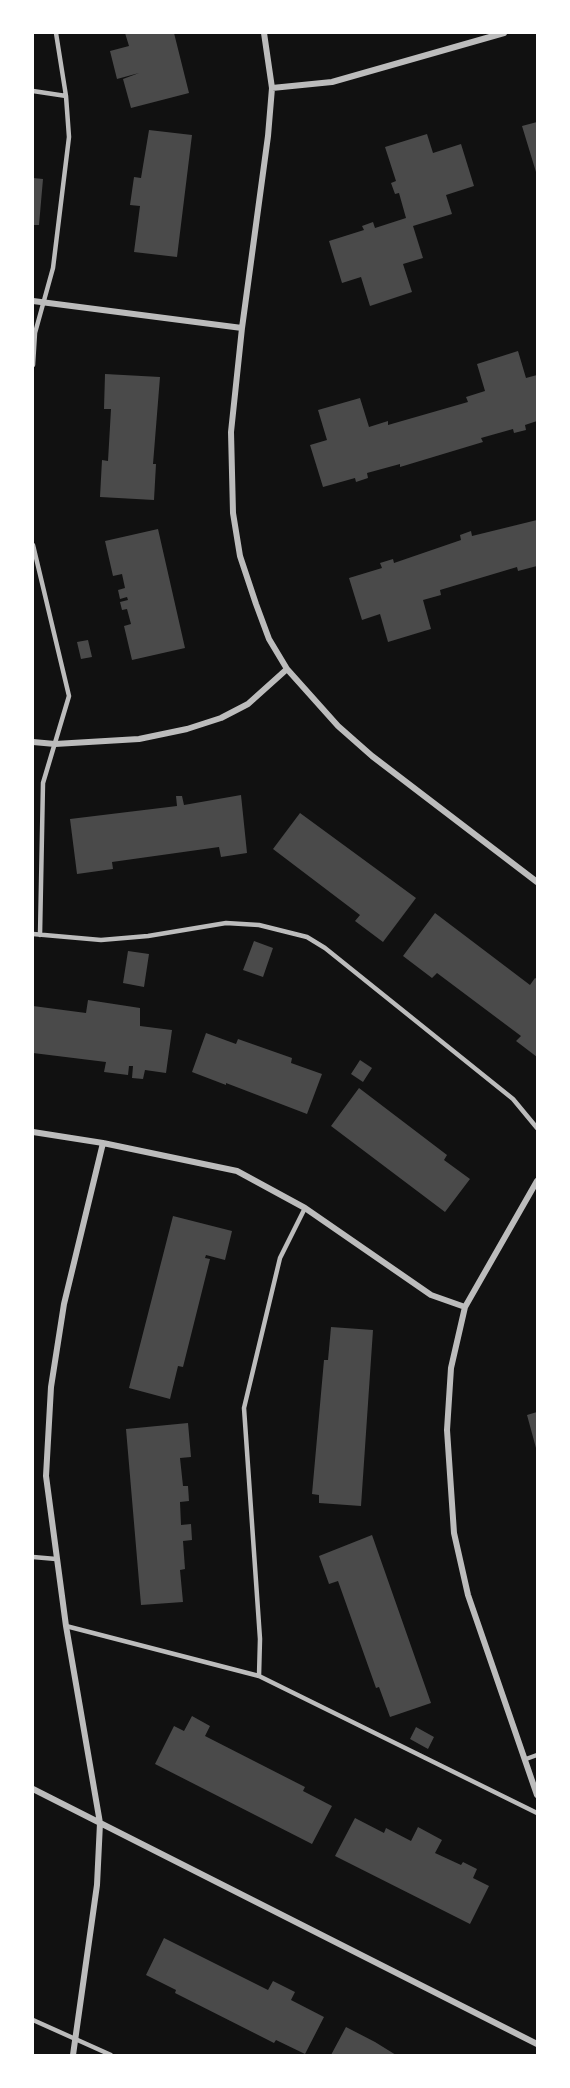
<!DOCTYPE html>
<html>
<head>
<meta charset="utf-8">
<style>
	body { margin:0 }
	#map { position:relative; width:570px; height:2088px; overflow:hidden; background:#111; font-family:"Varela Round",sans-serif }
	canvas { display:block }
	.frame { position:absolute; inset:0; border:34px solid #fff; pointer-events:none }
</style>
</head>
<body>
<div id="map">
<canvas width="570" height="2088"></canvas>
<div class="frame"></div>
</div>
<script>
const ctx = document.querySelector('canvas').getContext('2d');
ctx.lineJoin = 'round';
function fillPath(path, color) {
  ctx.fillStyle = color;
  ctx.fill(path, 'evenodd');
}
function toPath(rows) {
  const path = new Path2D();
  for (const r of rows) {
    path.moveTo(r[0], r[1]);
    for (let i = 2; i < r.length; i += 2) path.lineTo(r[i], r[i + 1]);
  }
  return path;
}
function stroke(path, color, width, dash) {
  ctx.strokeStyle = color;
  ctx.lineWidth = width;
  ctx.lineCap = dash ? 'butt' : 'round';
  ctx.setLineDash(dash || []);
  ctx.stroke(path);
}
fillPath(toPath([
	[125,33,174,33,189,93,131,108,123,79,139,73,117,79,110,51,129,46],
	[537,122,537,172,536,172,522,126],
	[149,130,192,135,177,257,134,252,140,206,130,205,134,177,141,178],
	[427,134,433,153,461,144,474,186,446,195,452,214,413,226,423,258,403,264,412,292,370,306,361,277,342,283,329,241,364,230,362,226,373,222,375,228,406,218,399,193,395,194,391,183,396,181,385,147],
	[33,178,43,179,39,225,33,225],
	[518,351,526,378,537,375,537,421,525,425,526,430,514,433,513,429,481,438,483,442,400,467,400,464,367,473,368,478,356,482,355,478,323,487,310,445,327,440,318,410,360,398,369,427,388,421,388,425,468,402,466,397,485,391,477,364],
	[105,374,160,377,153,464,156,464,154,500,100,497,102,460,108,461,111,409,104,409],
	[537,520,537,566,518,571,517,567,440,590,441,595,423,600,431,629,388,642,380,614,362,620,349,578,382,568,380,563,393,559,394,563,461,540,460,535,471,531,472,536],
	[158,529,185,648,132,660,124,626,131,624,127,609,122,610,120,602,128,600,127,597,120,599,118,590,125,588,122,574,113,576,105,541],
	[88,640,92,657,81,659,77,642],
	[241,795,247,853,221,857,219,847,112,862,113,869,77,874,70,819,177,806,176,796,182,796,184,805],
	[300,813,416,898,383,942,355,921,360,915,273,849],
	[435,913,530,985,535,978,537,979,537,1057,516,1041,521,1036,437,973,432,978,403,956],
	[254,941,273,948,263,977,243,970],
	[128,951,149,954,144,987,123,983],
	[88,1000,140,1008,140,1026,172,1030,166,1073,145,1070,143,1079,132,1078,133,1066,129,1066,128,1075,104,1072,106,1062,33,1053,33,1006,86,1013],
	[206,1033,236,1044,238,1039,292,1058,291,1063,322,1074,307,1114,226,1083,226,1085,192,1072],
	[360,1060,372,1068,363,1082,351,1074],
	[359,1088,447,1155,444,1160,470,1179,445,1212,331,1126],
	[173,1216,232,1231,225,1260,206,1255,205,1258,210,1259,183,1367,178,1366,170,1399,129,1388],
	[331,1327,373,1330,361,1506,319,1503,319,1495,312,1494,324,1360,328,1360],
	[537,1412,537,1448,536,1448,527,1415],
	[188,1423,191,1457,180,1458,183,1486,188,1486,189,1501,180,1502,181,1525,191,1524,192,1540,183,1541,185,1569,180,1570,183,1602,141,1605,126,1429],
	[372,1535,431,1703,390,1717,379,1687,376,1688,338,1581,329,1584,319,1556],
	[192,1716,210,1726,205,1736,305,1787,303,1791,332,1806,312,1844,155,1764,174,1726,184,1731],
	[416,1727,434,1737,428,1749,410,1739],
	[355,1818,384,1833,386,1828,411,1841,418,1827,442,1840,435,1853,461,1865,463,1862,477,1869,473,1878,489,1886,470,1924,335,1856],
	[164,1938,268,1990,273,1981,295,1992,291,2000,324,2017,305,2054,276,2040,274,2043,175,1993,176,1990,146,1975],
	[346,2027,375,2042,396,2055,331,2055]
]), '#4a4a4a');
stroke(toPath([
	[33,91,66,96],
	[33,365,35,333,53,268,69,137,66,96,56,33],
	[33,545,69,696,43,783,40,935],
	[33,934,101,940,148,936,226,923,259,925,307,937,325,948,513,1099,537,1128],
	[33,1557,56,1559],
	[66,1626,259,1676,537,1813],
	[259,1676,260,1639,244,1408,280,1258,305,1208],
	[526,1759,537,1755],
	[33,2020,111,2055]
]), '#bcbcbc', 4.5);
stroke(toPath([
	[264,33,272,88,268,136,242,328,231,432,233,513,240,556,256,604,269,639,287,669,338,726,372,756,537,882],
	[272,88,332,82,504,33],
	[33,301,242,328],
	[33,742,55,744,139,739,187,729,221,718,248,704,287,669],
	[33,1132,103,1143,237,1171,305,1208,431,1295,465,1307],
	[537,1181,465,1307,451,1368,447,1430,454,1533,468,1595,537,1795],
	[33,1789,537,2044],
	[73,2055,97,1885,100,1823,66,1626,46,1476,51,1387,64,1304,103,1143]
]), '#bcbcbc', 6);
</script>
</body>
</html>
